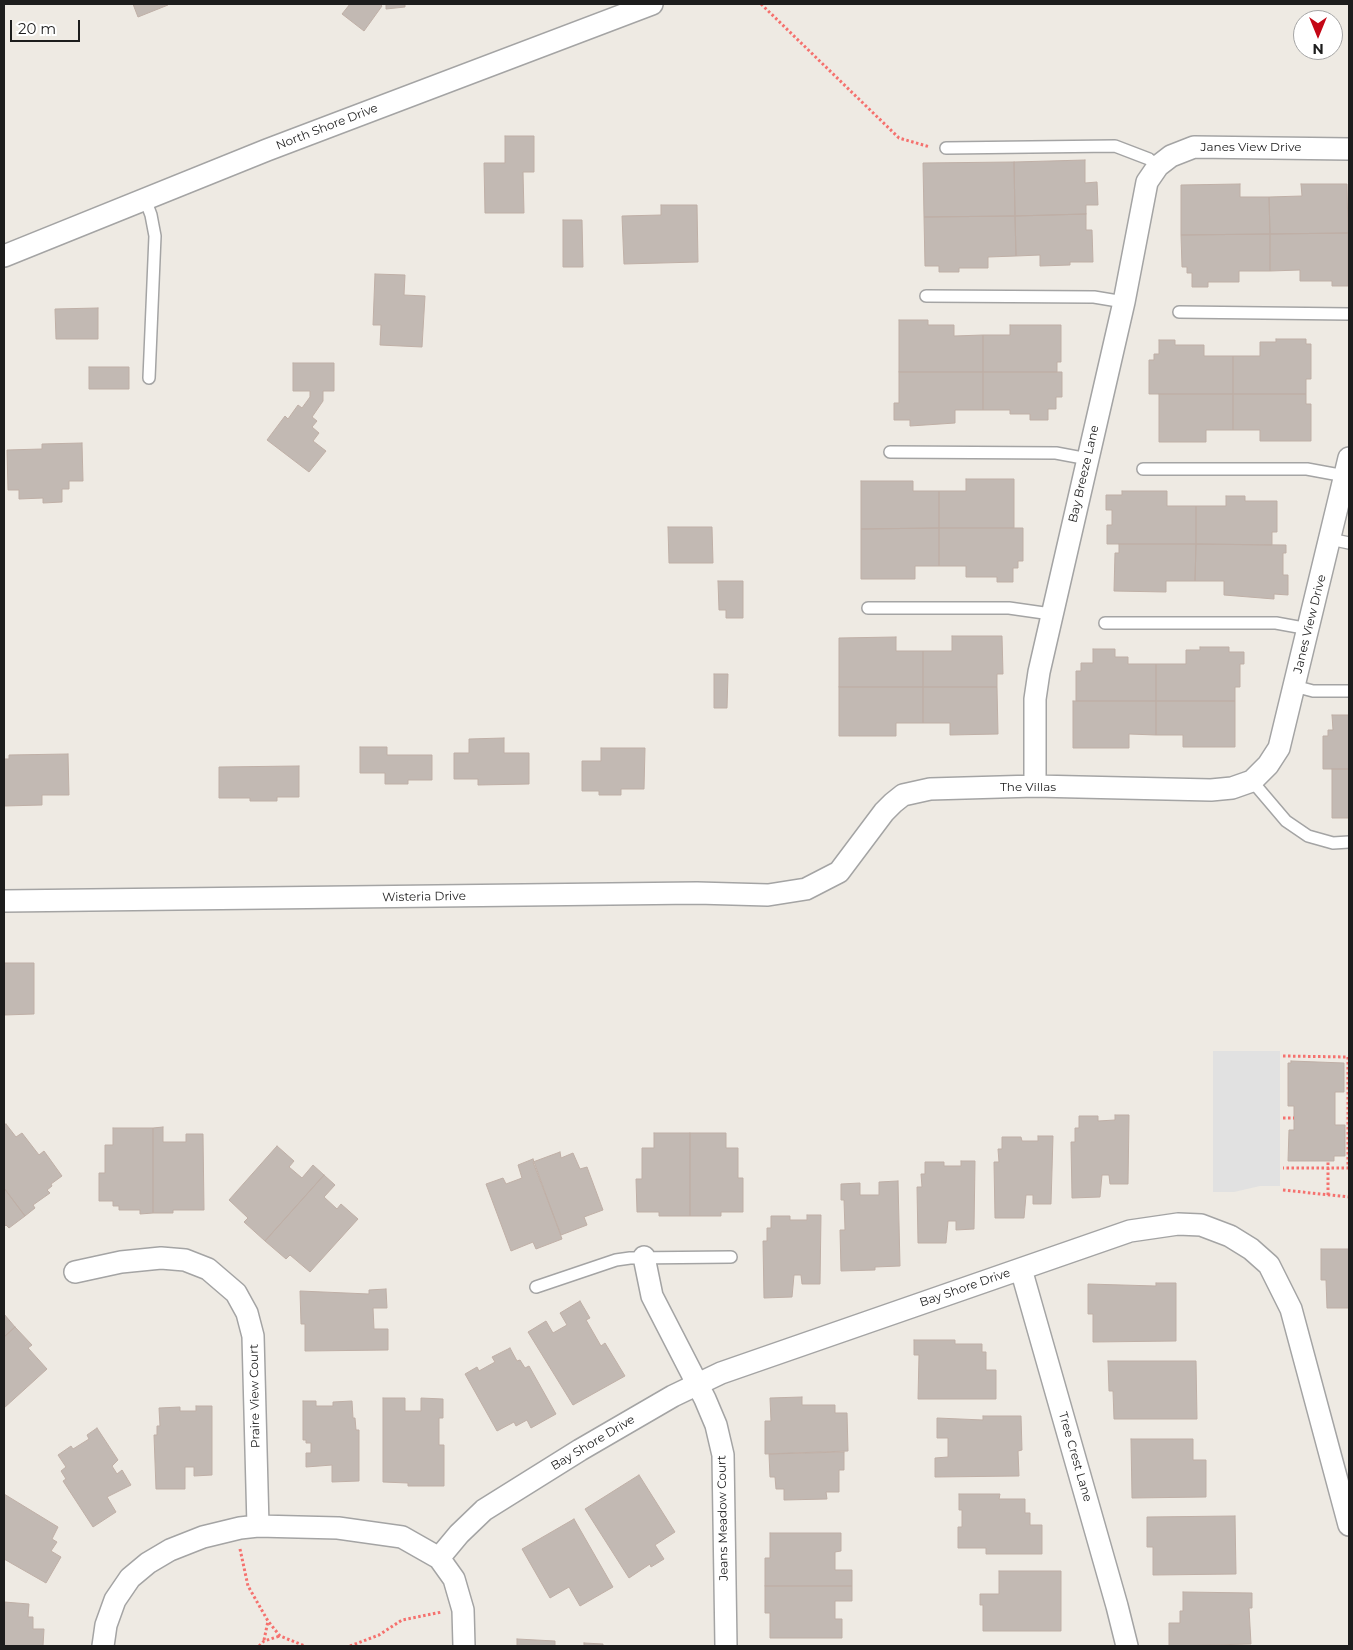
<!DOCTYPE html>
<html>
<head>
<meta charset="utf-8">
<style>
	body { margin:0 }
	#map { position:relative; width:1353px; height:1650px; overflow:hidden; background:#eeeae3; font-family:Montserrat,sans-serif }
	canvas { display:block }
	.frame { position:absolute; inset:0; border:5px solid #1d1d1d; pointer-events:none }
	.north { position:absolute; left:1293px; top:10px; width:50px; height:50px; box-sizing:border-box; background:#fff; border:1px solid #a5a5a5; border-radius:50%; rotate:180deg; font-size:14px; font-weight:700; line-height:20px; text-align:center; color:#1d1d1d }
	.north::after { content:''; display:block; margin:auto; width:18px; height:22px; background:#c40716; clip-path:polygon(50% 0,100% 100%,50% 72%,0 100%) }
	.scale { position:absolute; left:10px; top:20px; width:70px; height:22px; box-sizing:border-box; border:2px solid #1d1d1d; border-top:0; padding-left:6px; font-size:15px; line-height:18px; white-space:nowrap; color:#1d1d1d; -webkit-text-stroke:4px #fff; paint-order:stroke }
</style>
</head>
<body>
<div id="map">
<canvas width="1353" height="1650"></canvas>
<div class="frame"></div>
<div class="north">N</div>
<div class="scale">20 m</div>
</div>
<script>
const ctx = document.querySelector('canvas').getContext('2d');
ctx.lineJoin = 'round';
function fillPath(path, color) {
  ctx.fillStyle = color;
  ctx.fill(path, 'evenodd');
}
function toPath(rows) {
  const path = new Path2D();
  for (const r of rows) {
    path.moveTo(r[0], r[1]);
    for (let i = 2; i < r.length; i += 2) path.lineTo(r[i], r[i + 1]);
  }
  return path;
}
function stroke(path, color, width, dash) {
  ctx.strokeStyle = color;
  ctx.lineWidth = width;
  ctx.lineCap = dash ? 'butt' : 'round';
  ctx.setLineDash(dash || []);
  ctx.stroke(path);
}
function write(font, color, halo, rows, align = 'center') {
  ctx.font = font + ' Montserrat,sans-serif';
  ctx.lineWidth = 4.5;
  ctx.setLineDash([]);
  ctx.textBaseline = 'middle';
  ctx.strokeStyle = halo;
  ctx.fillStyle = color;
  for (const [text, x, y, turn = 0] of rows) {
    ctx.save();
    ctx.translate(x, y);
    ctx.rotate((+turn || 0) * Math.PI / 180);
    ctx.textAlign = isNaN(turn) ? turn : align;
    if (halo) ctx.strokeText(text, 0, 0);
    ctx.fillText(text, 0, 0);
    ctx.restore();
  }
}
fillPath(toPath([
	[1213,1051,1280,1051,1280,1186,1260,1186,1234,1192,1213,1192]
]), '#e1e1e1');
const building = toPath([
	[133,4,167,4,168,5,138,17,133,4],
	[350,4,380,4,382,6,364,31,342,14,350,4],
	[386,4,405,4,405,7,386,9,386,4],
	[505,136,534,136,534,172,523,172,524,213,485,213,484,163,505,163,505,136],
	[1085,160,1085,183,1097,182,1098,205,1086,205,1086,214,1015,216,1014,162,1085,160],
	[1014,162,1015,216,924,217,923,163,1014,162],
	[1240,184,1240,197,1269,197,1270,234,1181,235,1181,185,1240,184],
	[1301,184,1347,184,1348,233,1270,234,1269,197,1302,196,1301,184],
	[661,205,697,205,698,262,624,264,622,216,661,215,661,205],
	[1086,214,1086,230,1092,230,1093,262,1070,262,1070,265,1040,266,1040,255,1016,256,1015,216,1086,214],
	[1015,216,1016,256,988,257,988,268,959,268,959,272,939,272,939,266,925,266,924,217,1015,216],
	[563,220,582,220,583,267,563,267,563,220],
	[1348,233,1348,286,1332,286,1332,281,1300,281,1300,270,1270,271,1270,234,1348,233],
	[1270,234,1270,271,1239,271,1239,282,1208,282,1208,287,1192,287,1192,273,1187,273,1187,267,1182,267,1181,235,1270,234],
	[375,274,405,275,404,295,425,296,422,347,380,345,381,325,373,325,375,274],
	[98,308,98,339,56,339,55,309,98,308],
	[899,320,928,320,928,325,954,325,954,336,983,335,983,372,899,372,899,320],
	[1010,325,1061,325,1061,362,1057,362,1057,372,983,372,983,335,1010,335,1010,325],
	[1276,339,1306,339,1306,344,1311,344,1311,379,1306,379,1306,394,1233,394,1233,356,1260,356,1260,342,1276,342,1276,339],
	[1159,340,1175,340,1175,345,1204,345,1204,356,1233,356,1233,394,1149,394,1149,360,1154,360,1154,354,1159,354,1159,340],
	[293,363,334,363,334,391,323,391,323,401,312,417,317,421,312,427,319,433,313,441,326,451,309,472,267,440,285,416,288,419,298,405,302,408,310,397,310,391,293,391,293,363],
	[89,367,129,367,129,389,89,389,89,367],
	[899,372,983,372,983,410,955,410,955,423,910,426,910,420,894,420,894,403,899,403,899,372],
	[983,372,1062,372,1062,397,1056,397,1056,409,1048,409,1048,420,1030,420,1030,414,1010,414,1010,410,983,410,983,372],
	[1159,394,1233,394,1233,430,1206,430,1206,442,1159,442,1159,394],
	[1233,394,1306,394,1306,404,1311,404,1311,441,1260,441,1260,430,1233,430,1233,394],
	[82,443,83,481,69,481,69,489,62,489,62,502,43,503,43,498,19,499,19,490,8,490,7,450,42,449,42,444,82,443],
	[966,479,1014,479,1014,528,939,528,939,491,966,491,966,479],
	[861,481,913,481,913,491,939,491,939,528,861,529,861,481],
	[1122,491,1167,491,1167,506,1196,506,1196,544,1107,544,1107,525,1112,525,1112,510,1106,510,1106,495,1122,495,1122,491],
	[1226,496,1245,496,1245,501,1277,501,1277,532,1272,532,1272,545,1196,544,1196,506,1226,506,1226,496],
	[668,527,712,527,713,563,669,563,668,527],
	[939,528,1023,528,1023,561,1018,561,1018,568,1013,568,1013,582,997,582,997,577,966,577,966,566,939,566,939,528],
	[939,528,939,566,915,566,915,579,861,579,861,529,939,528],
	[1119,544,1196,544,1195,581,1166,581,1166,592,1114,591,1115,553,1119,553,1119,544],
	[1196,544,1286,545,1286,553,1283,553,1283,575,1288,575,1288,595,1274,594,1274,599,1224,595,1224,581,1195,581,1196,544],
	[718,581,743,581,743,618,726,618,726,610,719,610,718,581],
	[952,636,1002,636,1003,674,997,674,997,687,923,687,923,651,952,651,952,636],
	[896,637,896,651,923,651,923,687,839,687,839,638,896,637],
	[1200,647,1229,647,1229,652,1244,652,1244,664,1240,664,1240,687,1235,687,1235,701,1156,701,1156,664,1186,664,1186,650,1200,650,1200,647],
	[1093,649,1115,649,1115,657,1128,657,1128,664,1156,664,1156,701,1076,701,1076,671,1081,671,1081,663,1093,663,1093,649],
	[714,674,728,674,727,708,714,708,714,674],
	[839,687,923,687,923,723,896,723,896,736,839,736,839,687],
	[923,687,997,687,998,734,950,735,950,723,923,723,923,687],
	[1073,701,1156,701,1156,735,1129,734,1129,748,1073,748,1073,701],
	[1156,701,1235,701,1235,747,1183,747,1183,735,1156,735,1156,701],
	[1332,715,1349,715,1349,769,1323,769,1323,736,1328,736,1328,730,1333,730,1332,715],
	[504,738,504,753,529,753,529,784,478,785,478,779,454,779,454,753,469,753,469,739,504,738],
	[360,747,387,747,387,755,432,755,432,780,408,780,408,784,385,784,385,773,360,773,360,747],
	[601,748,645,748,644,789,621,789,621,795,599,795,599,791,582,791,582,761,601,761,601,748],
	[68,754,69,795,42,795,42,805,4,806,4,759,9,759,9,755,68,754],
	[299,766,299,797,277,797,277,801,250,801,250,798,219,798,219,767,299,766],
	[1332,769,1349,769,1349,818,1332,818,1332,769],
	[4,963,34,963,34,1014,4,1015,4,963],
	[1291,1061,1344,1063,1344,1092,1335,1092,1335,1125,1345,1125,1345,1156,1334,1156,1334,1161,1288,1161,1289,1130,1294,1130,1294,1106,1288,1106,1288,1063,1291,1063,1291,1061],
	[1115,1115,1129,1115,1128,1184,1110,1184,1109,1175,1102,1175,1100,1197,1072,1198,1071,1142,1075,1142,1075,1128,1079,1128,1079,1116,1098,1116,1098,1121,1115,1120,1115,1115],
	[6,1124,16,1137,22,1133,39,1155,44,1151,62,1176,51,1184,52,1186,47,1190,50,1193,33,1205,35,1208,25,1216,4,1188,4,1125,6,1124],
	[163,1127,163,1142,186,1142,186,1134,203,1134,204,1210,173,1210,173,1213,153,1213,153,1128,163,1127],
	[113,1128,153,1128,153,1213,140,1214,140,1210,119,1210,119,1206,113,1206,113,1201,99,1201,99,1173,105,1173,105,1145,113,1145,113,1128],
	[654,1133,690,1133,690,1216,659,1216,659,1212,637,1212,636,1179,642,1179,642,1148,654,1148,654,1133],
	[690,1133,726,1133,726,1148,738,1148,738,1178,743,1178,743,1212,721,1212,721,1216,690,1216,690,1133],
	[1038,1136,1053,1136,1051,1204,1033,1204,1033,1195,1026,1195,1024,1218,995,1218,994,1162,999,1162,998,1149,1002,1149,1002,1137,1021,1137,1022,1141,1038,1141,1038,1136],
	[277,1146,294,1161,289,1167,302,1178,313,1165,324,1175,265,1241,244,1222,248,1218,229,1200,277,1146],
	[560,1152,561,1158,573,1153,580,1169,587,1167,603,1210,584,1217,587,1225,561,1235,533,1162,560,1152],
	[533,1159,562,1239,536,1249,533,1242,511,1251,486,1184,503,1178,506,1184,522,1178,518,1165,533,1159],
	[961,1161,975,1161,974,1229,956,1230,956,1221,948,1221,946,1243,918,1243,917,1187,922,1187,921,1174,925,1174,925,1162,944,1162,944,1166,961,1166,961,1161],
	[324,1175,335,1185,324,1197,337,1209,341,1204,358,1219,310,1272,290,1255,286,1259,265,1241,324,1175],
	[898,1181,900,1266,875,1267,875,1270,841,1271,840,1230,845,1230,844,1200,841,1200,841,1184,860,1183,860,1195,879,1195,879,1182,898,1181],
	[4,1188,25,1216,9,1228,6,1225,4,1227,4,1188],
	[807,1215,821,1215,820,1284,802,1284,801,1275,794,1275,792,1297,764,1298,763,1241,767,1241,767,1228,771,1228,771,1216,790,1216,790,1220,807,1220,807,1215],
	[1321,1249,1349,1249,1349,1308,1327,1308,1326,1280,1321,1280,1321,1249],
	[1156,1283,1176,1283,1176,1341,1093,1342,1093,1314,1088,1314,1088,1284,1156,1286,1156,1283],
	[386,1289,387,1308,373,1308,374,1329,388,1329,388,1350,305,1351,305,1324,301,1324,300,1291,369,1294,369,1290,386,1289],
	[580,1301,590,1318,586,1320,601,1346,605,1343,625,1376,573,1405,528,1332,546,1321,553,1333,567,1325,560,1313,580,1301],
	[4,1314,15,1327,4,1337,4,1314],
	[15,1327,32,1345,28,1348,47,1369,4,1408,4,1337,15,1327],
	[914,1340,955,1340,955,1344,982,1344,982,1352,986,1352,986,1370,996,1370,996,1399,918,1399,919,1355,914,1355,914,1340],
	[510,1348,517,1361,520,1360,525,1368,529,1366,556,1414,531,1428,527,1420,516,1426,514,1422,497,1431,465,1374,477,1367,479,1371,495,1362,492,1357,510,1348],
	[1108,1361,1196,1361,1197,1419,1114,1419,1113,1391,1109,1391,1108,1361],
	[802,1397,802,1405,835,1405,835,1413,847,1413,848,1451,765,1454,765,1421,771,1421,770,1398,802,1397],
	[383,1398,405,1398,405,1411,421,1411,421,1398,443,1399,443,1418,439,1418,439,1445,444,1445,444,1486,408,1486,408,1483,383,1482,383,1398],
	[303,1401,316,1401,316,1406,333,1406,333,1402,352,1401,353,1418,355,1418,356,1430,359,1430,359,1481,332,1482,332,1465,306,1467,306,1453,311,1453,311,1443,306,1443,306,1440,303,1440,303,1401],
	[196,1406,212,1406,212,1475,194,1476,194,1467,185,1467,185,1489,156,1489,154,1435,157,1435,157,1426,160,1426,159,1408,180,1407,180,1411,196,1411,196,1406],
	[983,1416,1021,1416,1022,1450,1018,1451,1019,1476,935,1477,935,1458,948,1457,948,1438,937,1438,937,1418,983,1420,983,1416],
	[97,1428,118,1460,112,1466,117,1474,122,1470,131,1485,107,1497,116,1512,93,1527,63,1481,66,1479,61,1471,66,1467,58,1455,71,1446,73,1449,89,1439,87,1435,97,1428],
	[1131,1439,1193,1439,1193,1460,1206,1460,1206,1497,1132,1498,1131,1439],
	[844,1452,844,1470,839,1470,839,1492,826,1492,827,1499,784,1500,784,1489,776,1489,775,1477,770,1477,769,1454,844,1452],
	[639,1475,675,1532,655,1545,664,1559,651,1567,650,1564,629,1578,585,1509,639,1475],
	[4,1494,58,1527,52,1539,57,1542,51,1551,61,1557,46,1583,4,1559,4,1494],
	[959,1494,1000,1494,999,1499,1025,1499,1025,1513,1030,1513,1030,1525,1042,1525,1042,1554,986,1554,986,1548,958,1548,958,1527,962,1527,962,1510,959,1510,959,1494],
	[1235,1516,1236,1574,1153,1575,1153,1547,1147,1547,1147,1517,1235,1516],
	[574,1519,613,1587,580,1606,569,1587,550,1598,522,1549,574,1519],
	[770,1533,841,1533,841,1551,835,1552,835,1570,852,1570,852,1586,765,1586,765,1558,770,1558,770,1533],
	[999,1571,1061,1571,1061,1631,983,1631,983,1605,980,1605,980,1594,999,1594,999,1571],
	[765,1586,852,1586,852,1601,835,1601,835,1619,842,1619,842,1638,770,1638,770,1613,765,1613,765,1586],
	[1183,1592,1252,1593,1252,1608,1249,1608,1251,1644,1169,1646,1169,1623,1180,1623,1180,1611,1183,1611,1183,1592],
	[4,1602,29,1604,28,1617,33,1617,33,1629,44,1629,43,1646,4,1646,4,1602],
	[517,1639,555,1641,555,1646,517,1646,517,1639],
	[584,1643,603,1644,603,1646,584,1646,584,1643]
]);
fillPath(building, '#c2b9b3');
stroke(building, '#bfafa6', 1);
const service = toPath([
	[946,148,1115,146,1149,159,1158,166],
	[145,199,151,215,155,236,149,378],
	[926,296,1094,297,1124,302],
	[1179,312,1349,314],
	[890,452,1056,453,1088,459],
	[1143,469,1307,469,1345,476],
	[1330,539,1349,543],
	[868,608,1009,608,1051,614],
	[1105,623,1276,623,1309,629],
	[1294,686,1313,691,1349,691],
	[1252,781,1286,821,1308,836,1333,843,1349,842],
	[536,1287,616,1260,630,1258,731,1257]
]);
const minor = toPath([
	[4,256,267,150,652,4],
	[1035,786,1035,699,1039,672,1124,302,1147,182,1158,166,1171,156,1194,147,1349,149],
	[4,901,697,893,768,895,806,889,839,872,884,812,893,803,903,795,930,789,1035,786,1211,790,1232,788,1252,781,1268,765,1279,748,1349,458],
	[644,1257,652,1296,705,1399,716,1425,723,1455,726,1646],
	[1021,1269,1117,1606,1127,1646],
	[75,1272,121,1262,161,1258,185,1260,208,1269,236,1293,247,1313,253,1336,258,1526],
	[439,1558,459,1534,484,1510,580,1450,673,1396,721,1373,1130,1231,1178,1224,1201,1225,1230,1236,1251,1249,1269,1265,1291,1309,1349,1525],
	[103,1646,106,1625,115,1600,130,1578,148,1563,170,1550,203,1537,240,1528,258,1526,338,1528,402,1537,439,1558,454,1579,463,1610,464,1646]
]);
stroke(service, '#a4a4a4', 14);
stroke(minor, '#a4a4a4', 24);
stroke(toPath([
	[761,4,899,138,930,147],
	[1283,1056,1348,1057,1348,1168,1283,1168],
	[1283,1118,1294,1118],
	[1283,1190,1349,1197],
	[1328,1195,1328,1161],
	[240,1549,248,1586,268,1621,280,1636,305,1646],
	[264,1640,268,1621],
	[259,1646,264,1641,280,1636],
	[350,1646,379,1635,402,1620,442,1612]
]), '#f5716e', 3, [2.5, 2.5]);
stroke(service, '#fff', 11);
stroke(minor, '#fff', 21);
write('12px', '#1d1d1d', '#fff', [
	["North Shore Drive",327,127,-21],
	["Janes View Drive",1251,147],
	["Bay Breeze Lane",1084,474,-77],
	["Janes View Drive",1310,624,-76],
	["The Villas",1028,787],
	["Wisteria Drive",424,897,-1],
	["Bay Shore Drive",965,1288,-19],
	["Praire View Court",255,1396,-91],
	["Bay Shore Drive",593,1443,-31],
	["Tree Crest Lane",1075,1457,74],
	["Jeans Meadow Court",723,1518,-91]
]);
</script>
</body>
</html>
